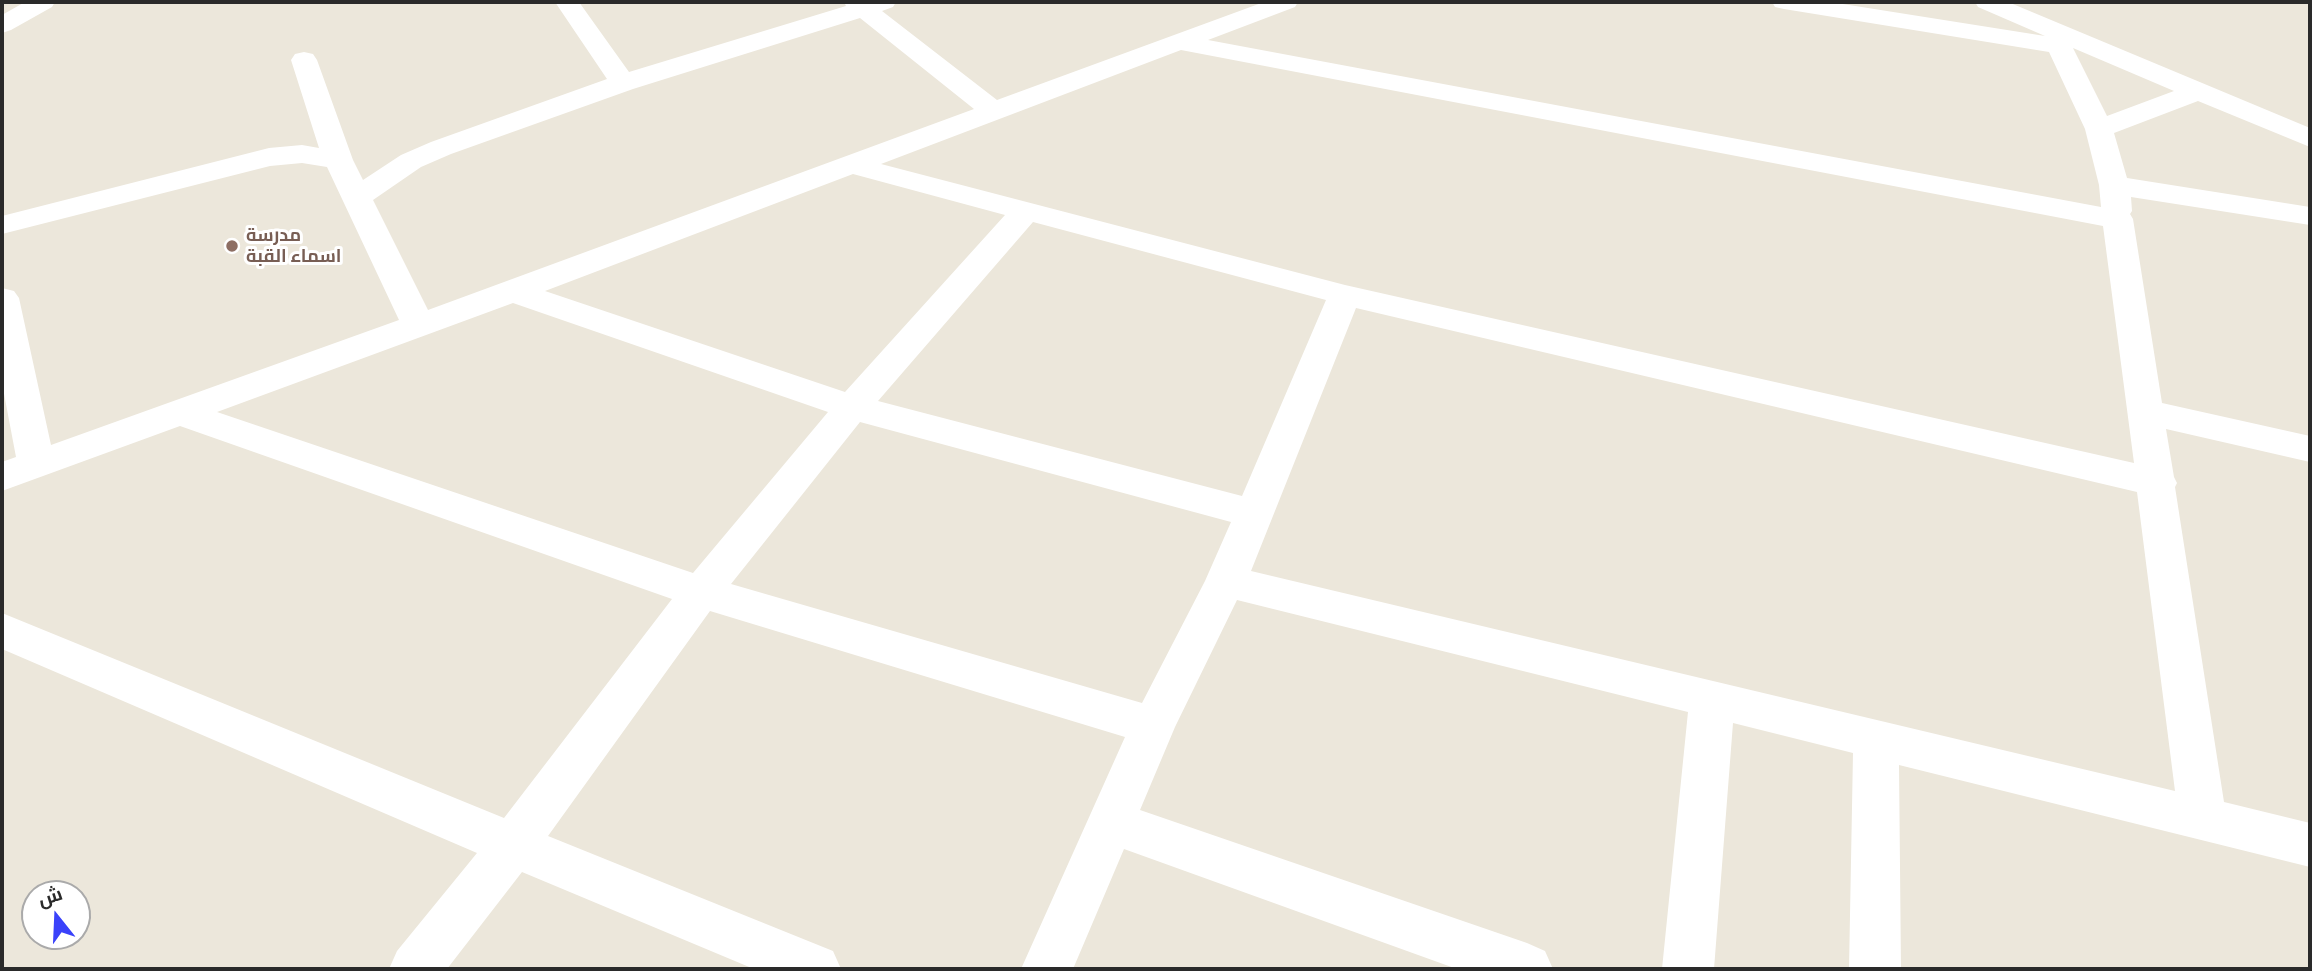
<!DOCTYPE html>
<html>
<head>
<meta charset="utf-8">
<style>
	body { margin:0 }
	#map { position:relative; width:2312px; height:971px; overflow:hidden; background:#ece7db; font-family:Poppins,Cairo,sans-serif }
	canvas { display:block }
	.frame { position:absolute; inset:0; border:4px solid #2a2a2a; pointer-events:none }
	.north { position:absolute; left:21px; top:880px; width:70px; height:70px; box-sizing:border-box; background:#fff; border:2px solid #aaa; border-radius:50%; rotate:342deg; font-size:19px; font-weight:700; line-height:28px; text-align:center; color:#2a2a2a }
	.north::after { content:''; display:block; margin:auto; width:24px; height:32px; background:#3a42fa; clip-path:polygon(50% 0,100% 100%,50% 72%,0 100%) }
</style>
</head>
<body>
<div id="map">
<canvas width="2312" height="971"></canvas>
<div class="frame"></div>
<div class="north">ش</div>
</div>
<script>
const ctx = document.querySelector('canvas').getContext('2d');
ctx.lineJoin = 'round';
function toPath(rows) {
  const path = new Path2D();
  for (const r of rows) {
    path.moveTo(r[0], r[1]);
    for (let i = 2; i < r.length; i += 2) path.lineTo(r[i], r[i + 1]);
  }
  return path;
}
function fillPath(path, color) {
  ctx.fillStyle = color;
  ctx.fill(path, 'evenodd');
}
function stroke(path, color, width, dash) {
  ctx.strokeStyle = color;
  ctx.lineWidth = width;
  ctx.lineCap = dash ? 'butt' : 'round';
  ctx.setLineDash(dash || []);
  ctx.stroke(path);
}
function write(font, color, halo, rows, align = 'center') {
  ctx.font = font + ' Poppins,Cairo,sans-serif';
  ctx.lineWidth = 6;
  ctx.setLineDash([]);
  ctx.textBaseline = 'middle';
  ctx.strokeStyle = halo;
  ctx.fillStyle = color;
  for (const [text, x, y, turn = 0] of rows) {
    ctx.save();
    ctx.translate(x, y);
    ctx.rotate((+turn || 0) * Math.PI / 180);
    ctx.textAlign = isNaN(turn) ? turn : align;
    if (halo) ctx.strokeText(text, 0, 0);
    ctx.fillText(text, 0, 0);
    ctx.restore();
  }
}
fillPath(toPath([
	[25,2,55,2,52,7,11,30,2,33,2,15,25,2],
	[555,2,579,2,629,72,846,6,844,2,896,2,893,7,882,11,997,100,1264,2,1298,2,1295,7,1208,40,2101,207,2099,185,2085,129,2049,52,1784,9,1775,7,1772,2,1830,2,2045,36,1978,7,1975,2,2008,2,2310,128,2310,147,2198,101,2114,133,2127,178,2310,207,2310,225,2131,197,2132,211,2130,214,2133,219,2162,403,2310,436,2310,462,2166,429,2174,477,2177,483,2175,487,2224,802,2310,823,2310,867,1899,765,1901,969,1849,969,1853,753,1733,723,1714,969,1662,969,1688,712,1237,600,1175,727,1140,810,1527,943,1545,951,1553,969,1457,969,1124,849,1073,969,1021,969,1125,737,710,611,548,836,833,951,841,969,754,969,522,872,447,969,389,969,397,951,477,853,2,649,2,613,504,818,672,599,180,426,2,491,2,462,16,457,2,383,2,288,14,291,19,298,51,445,399,320,327,167,302,163,270,166,2,234,2,216,269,148,302,145,319,148,291,60,295,54,304,52,313,54,317,60,353,160,363,180,401,155,431,142,607,79,555,2],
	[860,18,974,109,428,310,373,200,421,167,451,154,633,89,860,18],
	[2073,48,2174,91,2107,116,2073,48],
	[1181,50,2103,226,2134,463,1345,285,881,164,1181,50],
	[853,174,1005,215,845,392,545,291,853,174],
	[1033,222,1326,300,1242,496,878,401,1033,222],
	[513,303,828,412,693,573,217,412,513,303],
	[1356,308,2137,492,2175,791,1251,571,1356,308],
	[860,422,1231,522,1205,581,1142,703,731,584,860,422]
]), '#fff');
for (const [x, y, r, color] of [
	[232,246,7,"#8d6e63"]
]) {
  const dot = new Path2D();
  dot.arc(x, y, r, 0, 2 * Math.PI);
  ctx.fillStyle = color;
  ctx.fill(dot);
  stroke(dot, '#fff', 2.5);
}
write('bold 18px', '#785e54', '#fff', [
	["مدرسة",246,236],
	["اسماء القبة",246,257]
], 'left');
</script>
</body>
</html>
